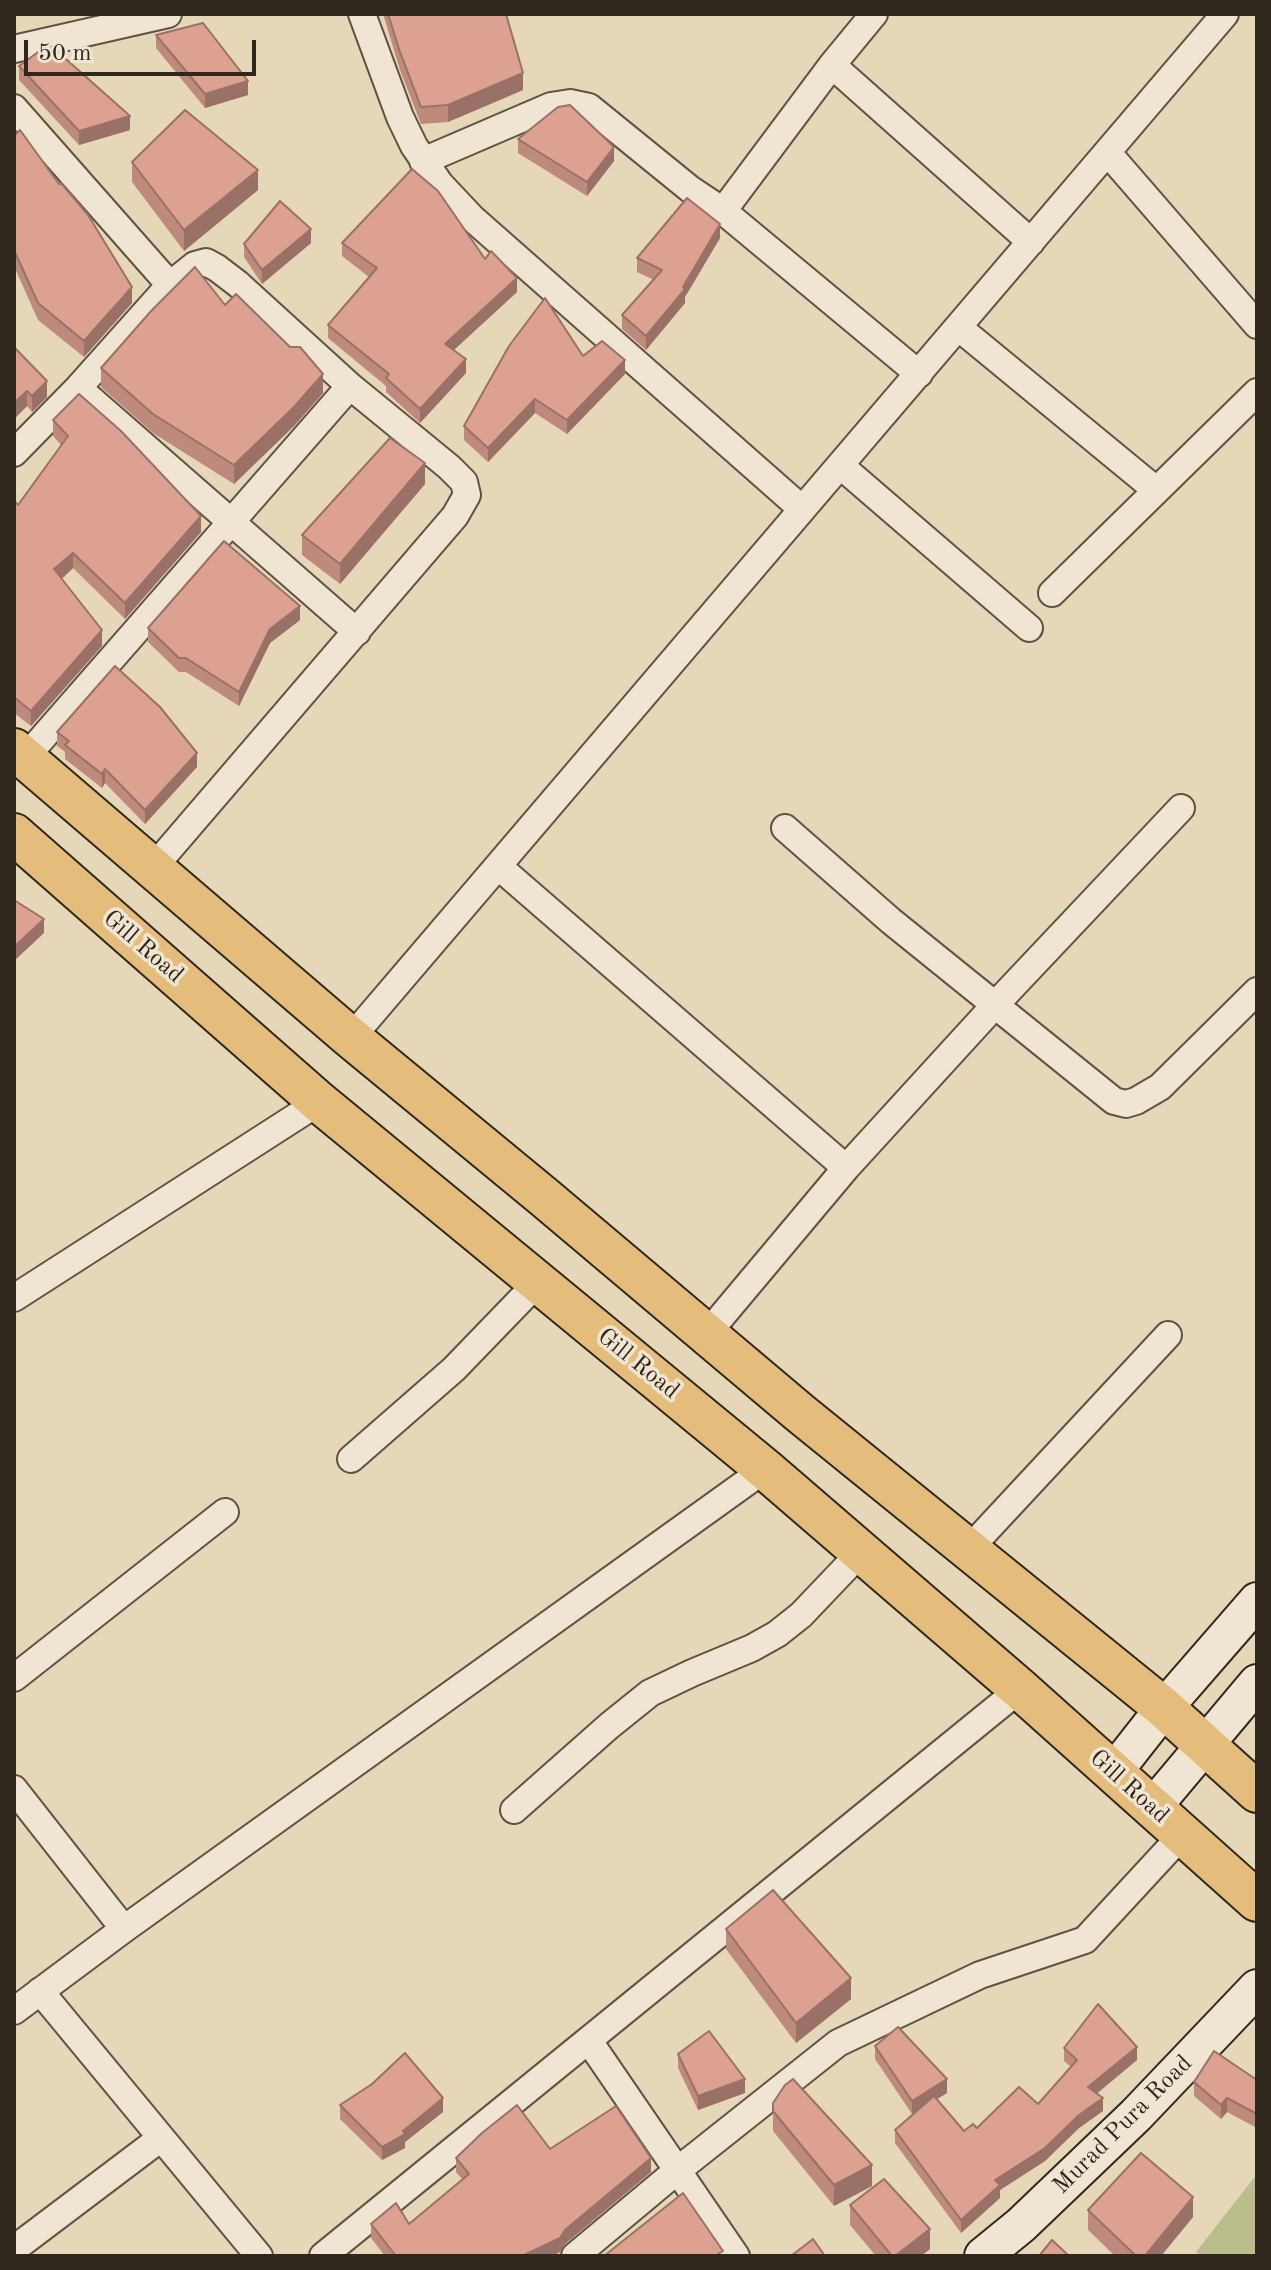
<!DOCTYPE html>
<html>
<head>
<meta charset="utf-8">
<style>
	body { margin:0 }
	#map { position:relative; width:1271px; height:2270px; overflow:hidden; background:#e7d7b9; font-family:"Old Standard TT",serif }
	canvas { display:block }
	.frame { position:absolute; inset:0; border:16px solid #30271c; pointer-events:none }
	.scale { position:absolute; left:24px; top:40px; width:232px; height:36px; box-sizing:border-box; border:4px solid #30271c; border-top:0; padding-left:10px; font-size:24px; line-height:28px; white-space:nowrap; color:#30271c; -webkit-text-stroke:6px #efe5d2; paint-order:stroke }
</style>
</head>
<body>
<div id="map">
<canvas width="1271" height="2270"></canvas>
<div class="frame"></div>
<div class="scale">50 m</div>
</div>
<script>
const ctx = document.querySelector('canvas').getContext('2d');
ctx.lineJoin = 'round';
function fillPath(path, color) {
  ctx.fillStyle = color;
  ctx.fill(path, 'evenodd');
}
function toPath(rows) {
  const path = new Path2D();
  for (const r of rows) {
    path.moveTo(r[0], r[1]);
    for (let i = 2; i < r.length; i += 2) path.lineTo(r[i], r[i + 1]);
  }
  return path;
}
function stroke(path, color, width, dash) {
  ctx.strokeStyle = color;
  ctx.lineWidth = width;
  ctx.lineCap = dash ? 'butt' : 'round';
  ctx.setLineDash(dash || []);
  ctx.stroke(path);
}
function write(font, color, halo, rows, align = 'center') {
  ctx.font = font + ' "Old Standard TT",serif';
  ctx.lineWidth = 7;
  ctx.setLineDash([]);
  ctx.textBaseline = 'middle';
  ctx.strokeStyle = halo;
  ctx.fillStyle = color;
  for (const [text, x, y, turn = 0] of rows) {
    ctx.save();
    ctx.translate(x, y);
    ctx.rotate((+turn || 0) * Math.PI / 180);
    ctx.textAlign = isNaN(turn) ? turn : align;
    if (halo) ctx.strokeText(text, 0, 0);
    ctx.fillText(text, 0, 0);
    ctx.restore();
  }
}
fillPath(toPath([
	[1257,2174,1257,2256,1201,2256,1196,2252]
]), '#babd8c');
const street = toPath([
	[362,14,400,117,414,146,440,184,472,218,802,509],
	[14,49,168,14],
	[832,65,1031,242],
	[14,108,170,285],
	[1108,153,1257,325],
	[423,161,551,106,570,103,589,107,690,189,723,211,919,374],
	[723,211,832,65,874,14],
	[958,327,1156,490],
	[78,388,357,632],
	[14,453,78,388,170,285,195,265,206,262,217,268,238,284,350,386,449,467,464,482,467,495,455,516,153,868],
	[841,466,1029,628],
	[1052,593,1257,392],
	[24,759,350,386],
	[785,828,891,921,1114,1101,1126,1104,1136,1101,1160,1087,1257,991],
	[498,866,846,1168],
	[351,1038,1225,14],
	[14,1298,319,1102],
	[706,1335,846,1168,995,1005,1181,808],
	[351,1459,454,1369,538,1282],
	[968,1550,1168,1335],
	[14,1678,225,1512],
	[14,1789,124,1929],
	[514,1810,609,1726,650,1693,692,1673,752,1648,777,1634,801,1615,861,1552],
	[40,1991,259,2256],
	[14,2011,124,1929,765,1469],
	[589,2041,736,2256],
	[14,2249,161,2138],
	[323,2256,1020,1689],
	[575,2256,678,2170,838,2043,980,1975,1085,1940,1182,1835]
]);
const secondary = toPath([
	[1113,1773,1164,1708,1257,1601],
	[1152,1808,1257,1683],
	[983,2256,1021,2225,1136,2115,1257,1988]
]);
const primary = toPath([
	[14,749,351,1038,544,1197,800,1413,1164,1708,1257,1792],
	[14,834,319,1102,765,1469,1020,1689,1257,1901]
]);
stroke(street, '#5e5343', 30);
stroke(secondary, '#30271c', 40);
stroke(primary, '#30271c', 44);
stroke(street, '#efe5d2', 26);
stroke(secondary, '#efe5d2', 36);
stroke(primary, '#e4bc7c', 40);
fillPath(toPath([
	[383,14,506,14,523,90,448,122,421,124,400,70],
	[156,35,248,95,205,108,156,48],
	[19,66,130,130,79,145,19,80],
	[14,136,132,303,84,357,38,320,14,266],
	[518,139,614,161,587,196,518,153],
	[132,162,258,190,184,251,132,182],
	[720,238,685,297,685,303,646,350,622,329,622,315,654,280,637,272,637,258],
	[311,243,262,284,244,257,244,244],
	[342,243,485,259,517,292,454,350,466,373,420,423,386,392,386,386,328,338,328,325,369,277,342,256],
	[225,305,323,393,294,426,234,484,153,433,101,387,101,368],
	[14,347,47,397,32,412,27,406,14,419],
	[583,356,625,374,567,434,535,413,488,462,464,440,464,426],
	[53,420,201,532,125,619,73,568,62,579,102,646,31,726,14,713,14,500,18,505,61,445,53,436],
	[425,484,340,584,302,555,302,535],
	[300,620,270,643,239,706,186,672,179,672,148,642,148,628],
	[57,732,197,767,145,824,105,783,102,788,65,759,65,752,57,746],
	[726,1929,851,1999,796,2043,726,1949],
	[875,2046,947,2093,937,2099,964,2131,977,2128,1038,2104,1071,2067,1064,2061,1064,2048,1137,2060,1097,2093,1103,2111,1079,2128,1045,2161,1000,2190,1000,2198,961,2233,895,2143,895,2130,912,2114,875,2059],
	[678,2054,745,2093,698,2110,678,2068],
	[1257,2080,1257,2128,1227,2112,1221,2119,1194,2096,1194,2082],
	[773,2103,872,2186,834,2206,773,2131],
	[340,2105,443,2112,405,2142,405,2148,382,2160,340,2119],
	[550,2149,651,2172,565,2244,560,2252,552,2256,385,2256,371,2238,371,2224,409,2224,462,2179,456,2172,456,2158],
	[850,2205,930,2249,921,2256,876,2256,850,2225],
	[1088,2210,1193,2217,1161,2256,1115,2256,1088,2230]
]), '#bd8a7d');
fillPath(toPath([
	[523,73,523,90,448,122,448,105],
	[248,81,248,95,205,108,205,94],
	[130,116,130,130,79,145,79,131],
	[614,147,614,161,587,196,587,182],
	[258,170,258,190,184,251,184,230],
	[720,224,720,238,685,297,685,303,646,350,646,336,683,287],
	[311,229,311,243,262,284,262,270],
	[517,278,517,292,445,358,445,344],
	[132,287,132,303,84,357,84,341],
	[466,359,466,373,420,423,420,409],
	[625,360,625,374,567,434,567,420],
	[323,374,323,393,294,426,234,484,234,465],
	[47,381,47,397,32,412,32,396],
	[27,391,27,406,14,419,14,403],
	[535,399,535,413,488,462,488,448],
	[425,463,425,484,340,584,340,564],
	[201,516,201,532,125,619,125,603],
	[73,553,73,568,54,585,54,569],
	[300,606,300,620,270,643,239,706,239,692,270,629],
	[102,630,102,646,31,726,31,711],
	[197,753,197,767,145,824,145,810],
	[105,769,105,783,102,788,102,774],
	[44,919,44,933,14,961,14,947],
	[851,1978,851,1999,796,2043,796,2023],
	[1137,2047,1137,2060,1088,2101,1088,2087],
	[745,2079,745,2093,698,2110,698,2096],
	[947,2079,947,2093,912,2114,912,2101],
	[443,2098,443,2112,405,2142,405,2148,382,2160,382,2147],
	[1103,2098,1103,2111,1079,2128,1045,2161,1000,2190,1000,2198,961,2233,961,2220,995,2180],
	[1227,2098,1227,2112,1221,2119,1221,2105],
	[651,2158,651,2172,565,2244,560,2252,552,2256,522,2256,565,2230],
	[872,2165,872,2186,834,2206,834,2185],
	[1193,2197,1193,2217,1161,2256,1145,2256],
	[930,2229,930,2249,921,2256,895,2256]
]), '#9a7166');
const building = toPath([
	[388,14,506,14,523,73,448,105,421,107,400,52,388,14],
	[203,23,248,81,205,94,156,35,203,23],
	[49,44,130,116,79,131,19,66,49,44],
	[570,105,614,147,587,182,518,139,558,107,570,105],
	[185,110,258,170,184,230,132,162,185,110],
	[20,130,59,184,61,183,88,215,132,287,84,341,38,303,14,250,14,136,20,130],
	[412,169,438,191,485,259,491,251,517,278,445,344,466,359,420,409,386,378,389,374,328,325,377,268,342,243,412,169],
	[687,198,720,224,683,287,685,289,646,336,622,315,662,270,637,258,687,198],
	[280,201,311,229,262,270,244,244,280,201],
	[195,267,225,305,236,294,290,347,300,347,323,374,294,407,234,465,153,414,101,368,152,310,195,267],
	[545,298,583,356,602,341,625,360,567,420,535,399,488,448,464,426,509,346,545,298],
	[14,347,47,381,32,396,27,391,14,403,14,347],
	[79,394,121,431,201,516,125,603,73,553,54,569,102,630,31,711,14,697,14,500,18,505,68,436,53,420,79,394],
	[390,438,425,463,340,564,302,535,390,438],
	[224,541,300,606,270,629,239,692,186,658,179,658,148,628,224,541],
	[115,666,160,707,197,753,145,810,105,769,102,774,65,745,69,741,57,732,115,666],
	[14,900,44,919,14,947,14,900],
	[773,1890,851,1978,796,2023,726,1929,773,1890],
	[1098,2004,1137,2047,1088,2087,1103,2098,1079,2115,1045,2148,995,2180,1000,2185,961,2220,895,2130,934,2096,964,2131,973,2124,977,2128,1019,2087,1038,2104,1077,2060,1064,2048,1098,2004],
	[898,2027,947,2079,912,2101,875,2046,898,2027],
	[709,2031,745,2079,698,2096,678,2054,709,2031],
	[1214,2051,1257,2080,1257,2114,1227,2098,1221,2105,1194,2082,1214,2051],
	[405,2053,443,2098,403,2131,405,2134,382,2147,340,2105,372,2084,405,2053],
	[793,2079,872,2165,834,2185,773,2111,773,2103,785,2085,793,2079],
	[517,2105,550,2149,616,2106,651,2158,565,2230,560,2238,522,2256,396,2256,371,2224,396,2203,409,2224,469,2174,456,2158,482,2133,517,2105],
	[1141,2153,1193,2197,1145,2256,1136,2256,1088,2210,1141,2153],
	[884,2179,930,2229,895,2256,892,2256,850,2205,884,2179],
	[683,2193,723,2251,715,2256,604,2256,683,2193],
	[813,2239,825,2256,791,2256,813,2239],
	[1052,2240,1069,2256,1039,2256,1052,2240]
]);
fillPath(building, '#dca191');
stroke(building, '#9a7166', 2);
write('24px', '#30271c', '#efe5d2', [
	["Gill Road",143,947,41],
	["Gill Road",638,1364,39],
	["Gill Road",1129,1787,42],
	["Murad Pura Road",1123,2125,-45]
]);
</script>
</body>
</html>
